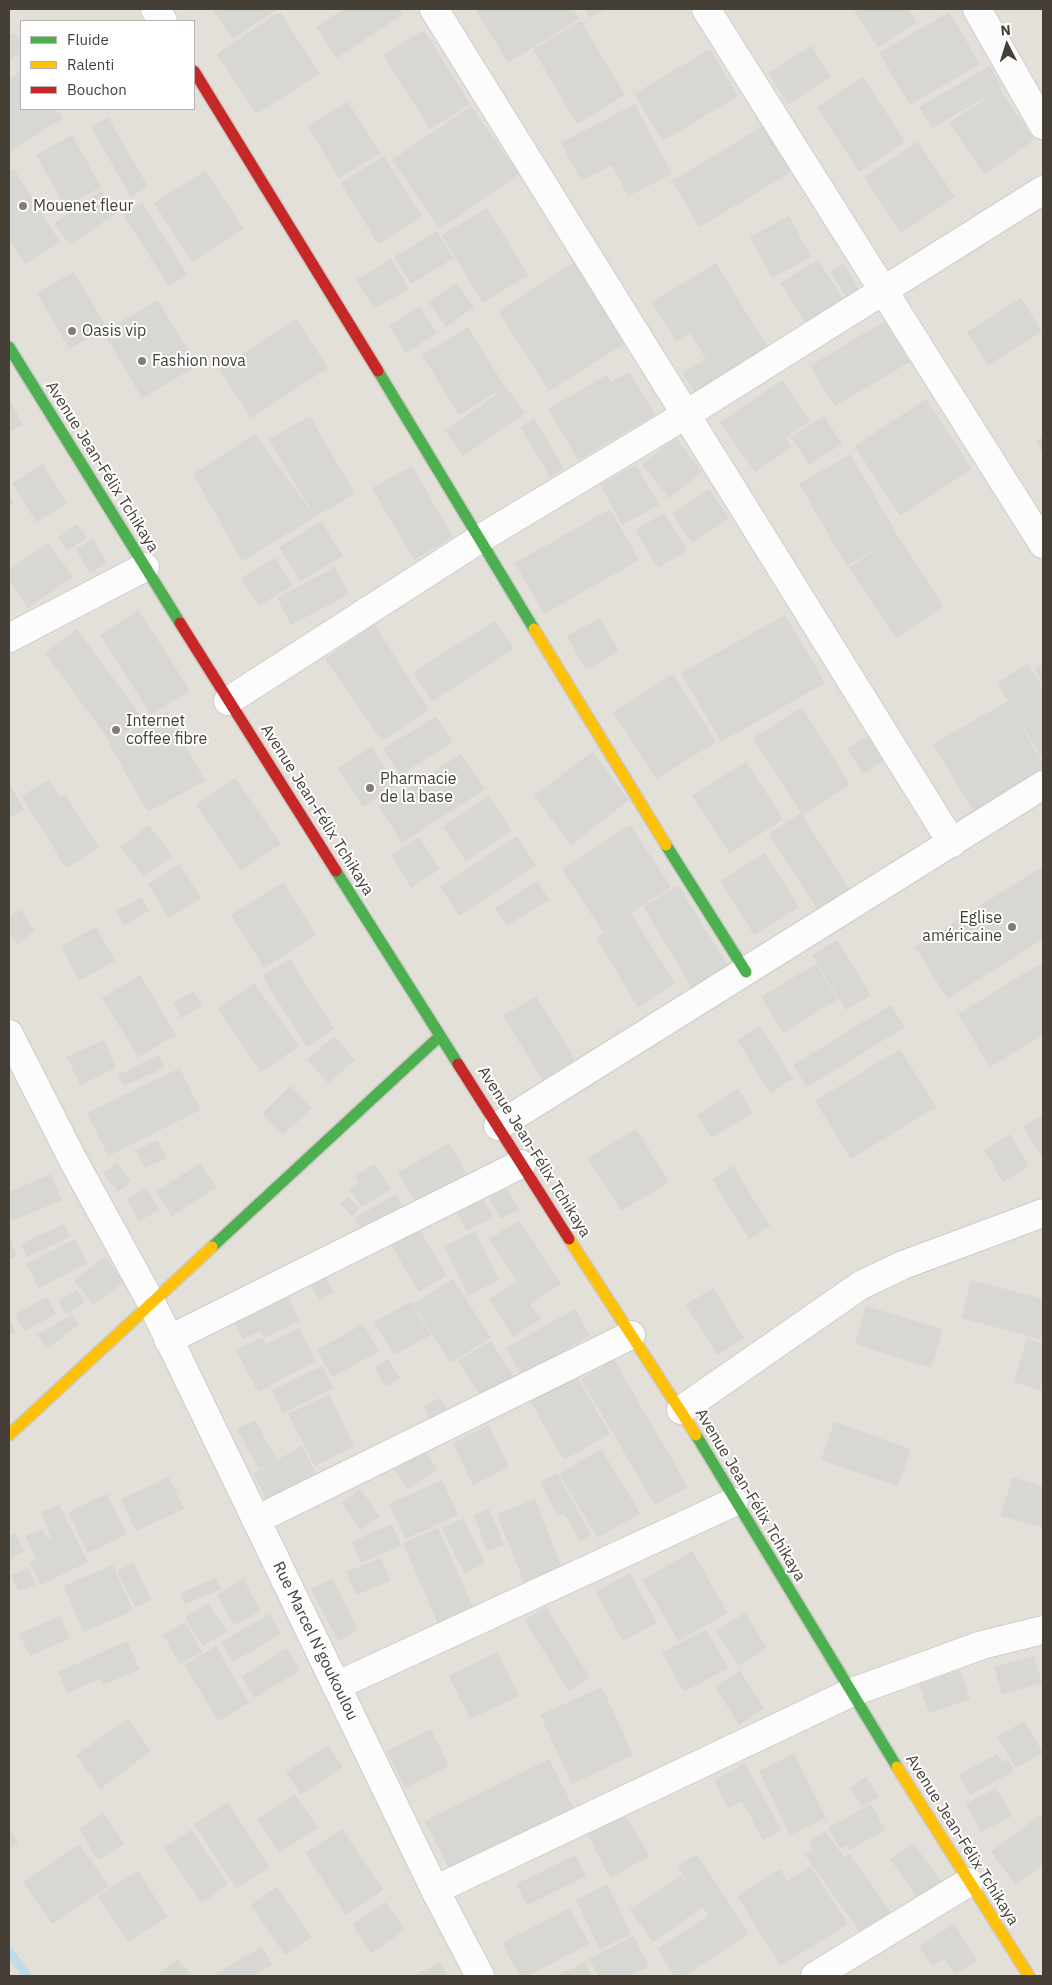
<!DOCTYPE html>
<html>
<head>
<meta charset="utf-8">
<style>
	body { margin:0 }
	#map { position:relative; width:1052px; height:1985px; overflow:hidden; background:#f0eeeb; font-family:"IBM Plex Sans",sans-serif }
	canvas { display:block }
	.frame { position:absolute; inset:0; border:10px solid #453f38; pointer-events:none }
	.legend { position:absolute; left:20px; top:20px; width:175px; height:90px; box-sizing:border-box; background:#fff; border:1px solid #b5b2af; margin:0; padding:6px 9px; list-style:none; font-size:15px; color:#453f38 }
	.legend li { display:flex; align-items:center; gap:10px; height:25px }
	.legend b { width:25px; border:1px solid #b5b2af }
	.north { position:absolute; left:982px; top:20px; width:50px; height:50px; -webkit-text-stroke:4px #fff; paint-order:stroke; rotate:355deg; font-size:14px; font-weight:700; line-height:20px; text-align:center; color:#453f38 }
	.north::after { content:''; display:block; margin:auto; width:18px; height:22px; background:#453f38; clip-path:polygon(50% 0,100% 100%,50% 72%,0 100%) }
</style>
</head>
<body>
<div id="map">
<canvas width="1052" height="1985"></canvas>
<div class="frame"></div>
<ul class="legend">
<li><b style="height:6px;background:#4caf50"></b>Fluide</li>
<li><b style="height:6px;background:#ffc107"></b>Ralenti</li>
<li><b style="height:6px;background:#c62828"></b>Bouchon</li>
</ul>
<div class="north">N</div>
</div>
<script>
const ctx = document.querySelector('canvas').getContext('2d');
ctx.lineJoin = 'round';
function fillPath(path, color) {
  ctx.fillStyle = color;
  ctx.fill(path, 'evenodd');
}
function toPath(rows) {
  const path = new Path2D();
  for (const r of rows) {
    path.moveTo(r[0], r[1]);
    for (let i = 2; i < r.length; i += 2) path.lineTo(r[i], r[i + 1]);
  }
  return path;
}
function stroke(path, color, width, dash) {
  ctx.strokeStyle = color;
  ctx.lineWidth = width;
  ctx.lineCap = dash ? 'butt' : 'round';
  ctx.setLineDash(dash || []);
  ctx.stroke(path);
}
function write(font, color, halo, rows, align = 'center') {
  ctx.font = font + ' "IBM Plex Sans",sans-serif';
  ctx.lineWidth = 4;
  ctx.setLineDash([]);
  ctx.textBaseline = 'middle';
  ctx.strokeStyle = halo;
  ctx.fillStyle = color;
  for (const [text, x, y, turn = 0] of rows) {
    ctx.save();
    ctx.translate(x, y);
    ctx.rotate((+turn || 0) * Math.PI / 180);
    ctx.textAlign = isNaN(turn) ? turn : align;
    if (halo) ctx.strokeText(text, 0, 0);
    ctx.fillText(text, 0, 0);
    ctx.restore();
  }
}
fillPath(toPath([
	[9,9,1043,9,1043,1976,9,1976],
	[21,21,194,21,194,109,21,109]
]), '#e3dfd9');
stroke(toPath([
	[9,1951,27,1976]
]), '#c0dce9', 9);
fillPath(toPath([
	[212,9,278,9,233,39],
	[344,9,399,9,403,14,337,58,316,27],
	[475,9,573,9,579,19,508,63],
	[585,9,606,9,590,18],
	[853,9,908,9,917,22,878,47],
	[280,12,320,74,256,114,217,54],
	[949,12,980,64,910,105,879,53],
	[581,21,625,95,577,124,533,49],
	[424,30,470,104,430,129,383,55],
	[14,33,21,43,21,53,10,60,9,36],
	[811,46,831,77,788,104,768,73],
	[710,49,738,96,663,141,634,94],
	[990,66,1002,88,1000,89,1034,140,984,174,949,123,998,90,932,128,919,107],
	[21,71,21,109,56,109,63,118,9,152,9,79],
	[863,77,905,142,859,172,817,107],
	[348,102,380,153,339,178,307,126],
	[635,104,672,174,628,196,612,165,581,181,561,143],
	[471,106,519,174,440,229,392,160],
	[108,117,148,187,131,197,91,127],
	[763,126,791,172,700,227,672,181],
	[72,135,101,187,65,207,36,155],
	[918,142,955,197,901,233,864,177],
	[384,156,422,217,378,244,341,183],
	[14,169,60,242,25,264,9,239,9,172],
	[205,171,244,229,192,262,154,203],
	[101,191,116,213,70,245,54,223],
	[142,203,188,275,169,286,123,215],
	[487,208,528,275,483,303,442,235],
	[789,216,811,257,772,278,750,237],
	[437,231,454,258,411,284,394,257],
	[391,259,409,289,374,309,356,280],
	[580,259,632,339,549,391,498,311],
	[818,260,843,299,805,322,780,283],
	[716,263,768,348,695,393,683,373,706,359,690,333,676,341,652,302],
	[843,263,859,289,846,297,830,272],
	[74,272,107,328,69,349,37,293],
	[456,283,474,307,446,327,428,302],
	[1021,298,1042,332,988,365,967,332],
	[158,300,197,366,142,398,103,332],
	[419,307,437,333,406,353,389,326],
	[296,319,328,368,251,418,219,369],
	[885,321,910,362,835,406,810,366],
	[468,327,505,387,459,415,422,355],
	[629,372,655,415,578,460,548,409,607,375,611,382],
	[782,380,810,421,785,438,792,447,755,472,720,422],
	[506,387,525,413,463,456,445,431],
	[9,399,23,425,9,432],
	[926,399,972,469,900,516,855,446],
	[310,416,355,494,315,517,269,439],
	[824,416,842,444,809,465,791,437],
	[534,418,564,469,550,477,520,427],
	[255,434,315,517,242,561,193,474],
	[1043,436,1043,454,1036,441],
	[676,438,702,472,669,498,642,464],
	[850,454,898,536,944,606,896,638,849,568,889,541,847,566,799,484],
	[43,464,67,504,36,522,12,483],
	[636,465,659,505,622,525,600,485],
	[412,466,453,537,414,560,372,488],
	[709,489,729,518,692,543,672,514],
	[9,494,14,503,9,506],
	[610,509,639,560,544,614,515,563],
	[664,513,688,550,658,568,635,530],
	[321,521,343,556,300,581,279,547],
	[76,524,87,537,68,551,58,538],
	[93,539,107,563,90,573,76,549],
	[48,543,73,577,28,608,9,580,9,570],
	[275,558,292,586,258,606,241,578],
	[335,567,349,594,291,625,277,598],
	[138,610,190,690,151,715,100,635],
	[785,615,825,683,721,742,681,673],
	[600,618,619,652,586,670,567,636],
	[495,621,514,649,432,701,413,672],
	[374,624,429,710,382,741,325,659],
	[77,629,143,719,112,742,167,712,205,781,148,812,109,744,111,743,45,653],
	[1028,664,1043,688,1043,760,997,682],
	[1043,664,1043,684,1035,669],
	[673,674,716,742,656,779,613,712],
	[1008,701,1043,764,1043,779,977,817,933,744],
	[802,707,850,785,802,815,850,890,818,910,768,834,801,813,753,738],
	[436,716,453,742,400,775,383,749],
	[873,733,888,758,863,774,847,749],
	[372,747,396,786,363,807,338,768],
	[592,752,629,800,571,845,534,796],
	[461,754,485,789,402,843,379,807],
	[746,762,783,819,730,854,692,796],
	[235,778,281,844,241,871,196,805],
	[49,779,60,797,65,794,99,848,66,868,22,796],
	[9,781,24,810,9,818],
	[489,796,512,830,466,861,443,827],
	[149,825,172,856,144,877,121,847],
	[630,825,671,887,631,913,675,984,638,1007,596,938,620,921,603,932,562,870],
	[517,836,536,865,459,916,440,887],
	[419,837,440,869,411,888,391,855],
	[765,853,799,907,754,935,720,881],
	[179,864,201,898,169,918,148,884],
	[1043,866,1043,939,948,999,915,947],
	[537,881,549,900,506,926,495,908],
	[283,882,316,935,264,968,231,915],
	[678,885,730,969,694,991,643,907],
	[141,897,149,911,124,925,116,911],
	[20,910,35,931,17,944,9,933,9,918],
	[96,927,115,961,79,981,61,946],
	[837,940,871,995,846,1010,812,955],
	[290,959,334,1029,307,1047,262,976],
	[1043,962,1043,1035,990,1067,958,1014],
	[816,964,838,999,783,1033,761,997],
	[140,975,176,1035,138,1057,102,998],
	[254,983,299,1046,261,1072,217,1008],
	[194,991,202,1006,181,1018,173,1003],
	[536,996,578,1064,545,1084,503,1016],
	[891,1005,905,1027,807,1087,793,1065],
	[760,1026,793,1079,770,1093,737,1040],
	[335,1036,355,1060,328,1083,307,1059],
	[104,1040,116,1068,80,1085,67,1057],
	[900,1049,936,1107,851,1159,815,1101],
	[159,1055,165,1067,124,1086,118,1075],
	[180,1068,200,1110,108,1156,87,1113],
	[291,1086,312,1108,283,1135,262,1113],
	[738,1089,753,1113,711,1138,697,1115],
	[1043,1114,1043,1159,1023,1126],
	[636,1129,669,1182,621,1211,588,1158],
	[1010,1134,1029,1166,1003,1182,984,1150],
	[158,1140,166,1158,145,1168,136,1150],
	[449,1143,468,1176,417,1205,398,1173],
	[117,1163,131,1181,118,1192,103,1173],
	[200,1163,216,1187,172,1216,156,1192],
	[374,1164,391,1189,362,1207,349,1189,359,1182,355,1176],
	[733,1166,770,1226,749,1239,712,1179],
	[51,1174,62,1200,12,1221,9,1213,9,1192],
	[147,1188,159,1210,139,1221,127,1199],
	[507,1188,519,1209,501,1219,489,1198],
	[396,1194,406,1213,365,1236,355,1218],
	[481,1195,493,1217,467,1231,455,1208],
	[349,1196,359,1209,351,1216,340,1203],
	[519,1220,561,1284,530,1304,541,1319,513,1337,489,1299,517,1281,489,1239],
	[64,1224,70,1237,27,1257,21,1244],
	[418,1227,447,1275,419,1292,390,1243],
	[475,1231,499,1280,468,1295,444,1246],
	[9,1234,17,1257,9,1260],
	[75,1239,88,1263,39,1288,26,1264],
	[105,1257,124,1282,93,1305,74,1280],
	[325,1277,334,1291,320,1300,311,1286],
	[453,1279,491,1338,450,1363,413,1304],
	[971,1280,1043,1299,1043,1340,961,1318],
	[713,1288,744,1338,717,1355,686,1305],
	[77,1290,84,1303,66,1314,58,1301],
	[287,1295,299,1321,264,1338,260,1331,243,1339,234,1321],
	[47,1297,56,1314,24,1331,15,1314],
	[410,1302,431,1335,394,1355,374,1322],
	[866,1306,943,1329,931,1368,855,1344],
	[575,1309,590,1336,521,1375,506,1348],
	[72,1314,79,1324,47,1349,37,1335],
	[9,1317,15,1332,9,1335],
	[363,1324,379,1351,332,1377,317,1350],
	[299,1328,316,1361,258,1392,236,1350,262,1337,266,1344],
	[1027,1339,1043,1343,1043,1391,1014,1382],
	[491,1341,515,1379,482,1399,458,1360],
	[388,1359,400,1378,386,1387,374,1368],
	[614,1360,688,1487,655,1505,581,1379],
	[323,1366,333,1388,283,1413,272,1390],
	[575,1373,610,1434,564,1460,529,1399],
	[329,1394,354,1446,315,1466,288,1414],
	[440,1398,449,1414,432,1423,424,1406],
	[255,1420,277,1460,302,1446,316,1473,267,1501,253,1474,265,1467,259,1469,237,1429],
	[834,1422,911,1449,898,1486,821,1460],
	[489,1425,509,1467,473,1485,453,1443],
	[421,1444,437,1470,407,1489,391,1463],
	[601,1449,640,1513,598,1538,559,1474],
	[557,1473,591,1535,580,1541,564,1513,558,1516,540,1482],
	[169,1477,184,1509,136,1531,121,1499],
	[1012,1477,1043,1486,1043,1528,1001,1516],
	[442,1480,458,1515,405,1539,389,1504],
	[360,1489,380,1516,361,1530,341,1503],
	[107,1494,127,1534,88,1553,68,1512],
	[535,1499,562,1568,524,1582,497,1514],
	[59,1505,88,1562,41,1585,29,1563,36,1559,25,1535,41,1530,52,1541,42,1512],
	[489,1509,504,1545,487,1551,474,1515],
	[463,1518,485,1563,464,1573,442,1528],
	[392,1524,401,1546,361,1563,352,1542],
	[438,1528,475,1612,440,1628,403,1543],
	[15,1533,24,1551,9,1559,9,1536],
	[692,1551,728,1613,678,1641,643,1580],
	[381,1558,390,1581,356,1595,346,1572],
	[133,1563,152,1600,135,1607,117,1571],
	[113,1565,133,1611,83,1632,64,1586],
	[29,1568,36,1585,18,1591,11,1575],
	[630,1573,657,1623,623,1641,596,1592],
	[215,1578,221,1589,185,1604,181,1593],
	[332,1578,358,1630,338,1641,311,1589],
	[243,1579,261,1611,234,1625,217,1595],
	[208,1603,227,1631,203,1646,185,1618],
	[546,1607,590,1678,569,1691,524,1620],
	[745,1613,767,1648,739,1666,716,1631],
	[270,1614,281,1634,233,1662,221,1642],
	[60,1616,70,1638,30,1656,19,1634],
	[185,1622,202,1652,180,1664,163,1635],
	[706,1629,728,1668,684,1692,662,1653],
	[127,1641,140,1669,103,1685,100,1679,67,1693,58,1672],
	[216,1646,249,1703,218,1721,184,1665],
	[286,1648,300,1670,255,1698,241,1677],
	[497,1652,519,1696,470,1719,449,1676],
	[1034,1656,1042,1683,1002,1694,994,1667],
	[960,1670,970,1699,929,1713,919,1684],
	[740,1671,764,1708,739,1725,715,1687],
	[602,1687,633,1755,572,1784,540,1715],
	[128,1719,151,1751,100,1789,76,1755],
	[1024,1721,1043,1753,1016,1768,997,1737],
	[431,1729,449,1766,405,1788,387,1751],
	[328,1745,343,1767,301,1795,286,1772],
	[794,1754,826,1818,790,1835,759,1771],
	[997,1754,1002,1762,1008,1759,1014,1771,970,1795,959,1775],
	[549,1759,574,1808,450,1870,425,1821],
	[745,1763,781,1830,763,1840,742,1801,728,1808,714,1781],
	[866,1777,879,1797,863,1807,850,1788],
	[996,1788,1012,1816,981,1832,966,1804],
	[295,1795,318,1828,279,1853,257,1819],
	[228,1803,270,1867,236,1888,194,1824],
	[871,1804,885,1830,849,1850,847,1845,840,1848,828,1828],
	[619,1806,650,1856,610,1878,584,1827],
	[104,1813,124,1844,98,1860,79,1829],
	[1043,1813,1043,1865,1016,1885,991,1852],
	[9,1829,18,1843,9,1849],
	[342,1829,383,1890,346,1915,305,1853],
	[191,1830,228,1884,202,1903,164,1848],
	[825,1831,844,1857,849,1854,893,1915,863,1936,805,1855,814,1850,809,1842],
	[913,1843,945,1887,922,1904,890,1859],
	[79,1844,109,1886,52,1924,23,1882],
	[697,1854,749,1934,684,1976,675,1976,657,1949,715,1911,708,1915,703,1907,653,1942,630,1910,681,1875,696,1896,677,1866],
	[576,1855,586,1876,527,1905,516,1884],
	[810,1866,848,1924,781,1966,737,1896,780,1869,787,1881],
	[138,1871,168,1917,128,1942,98,1896],
	[607,1884,631,1934,600,1950,576,1900],
	[277,1887,311,1937,285,1955,251,1905],
	[386,1902,405,1930,371,1953,352,1924],
	[570,1908,589,1944,528,1976,520,1976,502,1943],
	[954,1924,977,1960,955,1975,944,1959,932,1966,919,1946],
	[633,1936,649,1966,629,1976,599,1976,589,1959],
	[262,1947,272,1965,254,1976,211,1976],
	[177,1959,193,1976,157,1976],
	[440,1962,447,1976,413,1976],
	[585,1962,592,1976,556,1976]
]), '#d9d7d4');
const street = toPath([
	[155,9,163,21],
	[434,9,952,843],
	[706,9,1043,544],
	[977,9,1043,125],
	[9,638,145,567],
	[228,701,478,540,687,414,1043,190],
	[9,1034,73,1160,152,1304,435,1890,480,1976],
	[498,1126,1043,785],
	[168,1340,521,1164],
	[681,1410,861,1285,903,1265,1043,1213],
	[256,1520,631,1335],
	[336,1686,734,1502],
	[435,1890,850,1693,982,1645,1043,1630],
	[815,1976,969,1882]
]);
const fast = toPath([
	[9,347,180,623],
	[378,371,534,629],
	[666,845,746,972],
	[336,871,458,1064],
	[212,1247,440,1036],
	[696,1435,897,1767]
]);
const slow = toPath([
	[534,629,666,845],
	[569,1239,696,1435],
	[9,1435,212,1247],
	[897,1767,1029,1976]
]);
const jam = toPath([
	[194,71,378,371],
	[180,623,336,871],
	[458,1064,569,1239]
]);
stroke(street, '#ceccc9', 30);
stroke(fast, '#cecac3', 14);
stroke(slow, '#cecac3', 14);
stroke(jam, '#cecac3', 14);
stroke(street, '#fdfcfc', 28);
stroke(fast, '#4caf50', 11);
stroke(slow, '#ffc107', 11);
stroke(jam, '#c62828', 11);
for (const [x, y, r, color] of [
	[23,206,5,"#817c77"],
	[72,331,5,"#817c77"],
	[142,361,5,"#817c77"],
	[116,730,5,"#817c77"],
	[370,788,5,"#817c77"],
	[1012,927,5,"#817c77"]
]) {
  const dot = new Path2D();
  dot.arc(x, y, r, 0, 2 * Math.PI);
  ctx.fillStyle = color;
  ctx.fill(dot);
  stroke(dot, '#fff', 2);
}
write('16px', '#453f38', '#fff', [
	["Mouenet fleur",33,206],
	["Oasis vip",82,331],
	["Fashion nova",152,361],
	["Internet",126,721],
	["coffee fibre",126,739],
	["Pharmacie",380,779],
	["de la base",380,797],
	["Eglise",1002,918,"right"],
	["américaine",1002,936,"right"]
], 'left');
write('16px', '#453f38', '#fff', [
	["Avenue Jean-Félix Tchikaya",102,467,58],
	["Avenue Jean-Félix Tchikaya",317,810,58],
	["Avenue Jean-Félix Tchikaya",534,1152,58],
	["Avenue Jean-Félix Tchikaya",750,1495,59],
	["Rue Marcel N'goukoulou",315,1641,64],
	["Avenue Jean-Félix Tchikaya",962,1840,58]
]);
</script>
</body>
</html>
